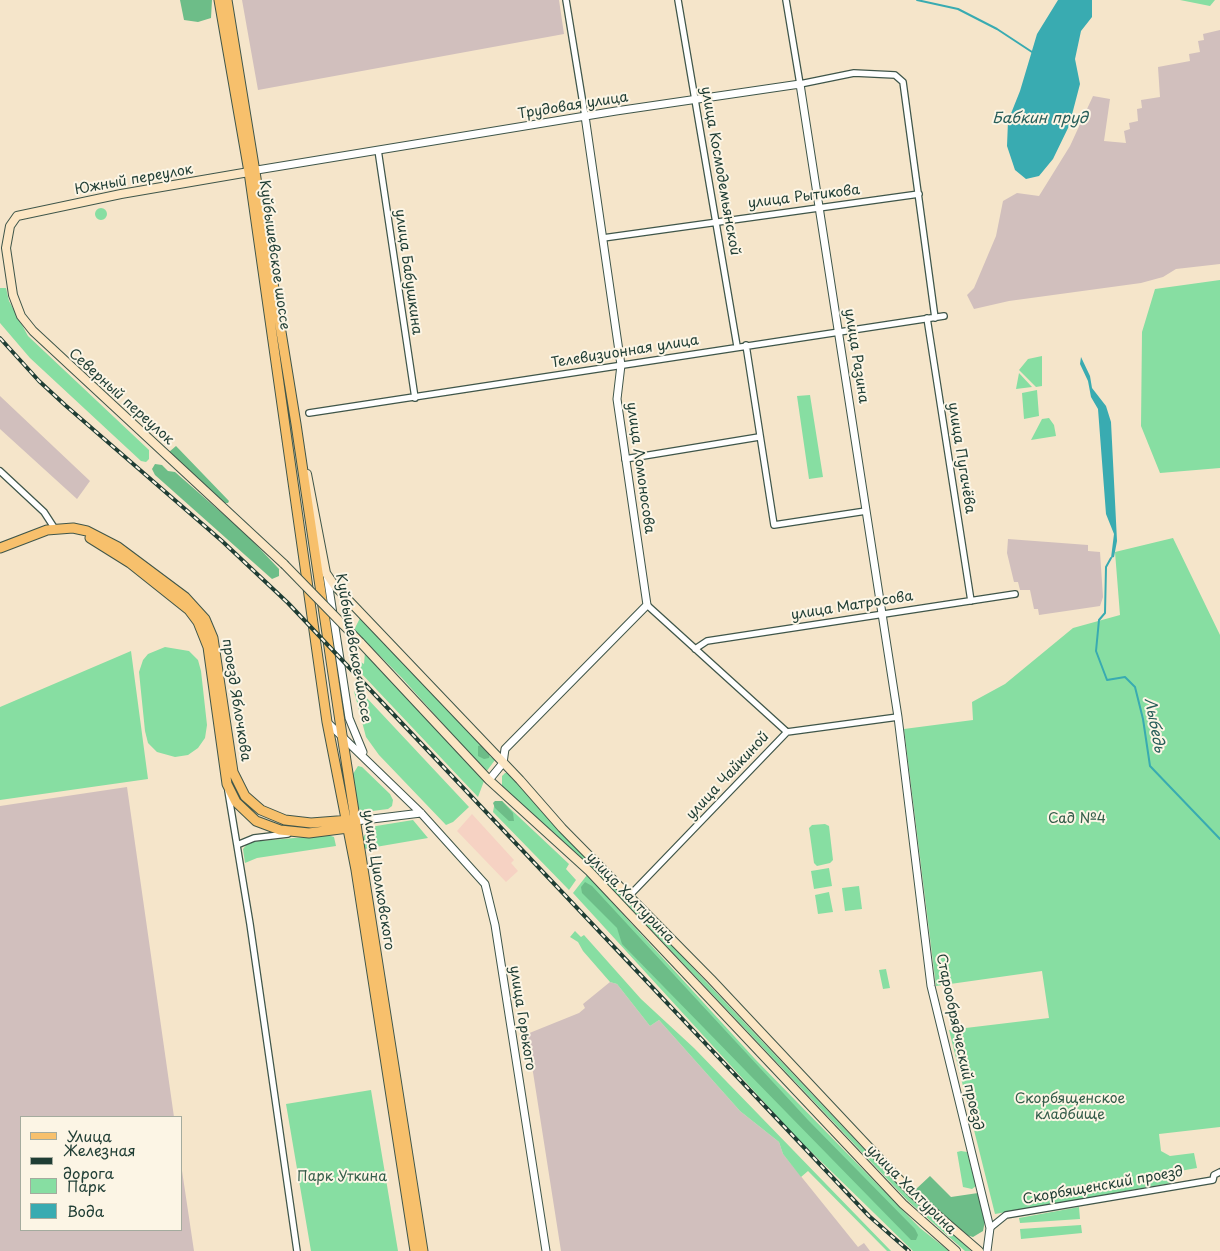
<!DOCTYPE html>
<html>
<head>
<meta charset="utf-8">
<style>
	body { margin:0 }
	#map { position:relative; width:1220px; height:1251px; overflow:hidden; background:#f5e5ca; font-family:"Playpen Sans",sans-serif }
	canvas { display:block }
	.legend { position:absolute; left:20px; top:1116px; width:162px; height:115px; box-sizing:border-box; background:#fcf5e5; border:1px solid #a4ab9e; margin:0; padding:6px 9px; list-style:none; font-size:15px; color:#1f3d34 }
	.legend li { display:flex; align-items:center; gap:10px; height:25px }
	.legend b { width:25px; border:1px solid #a4ab9e }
</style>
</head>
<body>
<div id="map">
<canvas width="1220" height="1251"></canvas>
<ul class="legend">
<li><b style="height:6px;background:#f7c06c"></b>Улица</li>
<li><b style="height:6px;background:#1f3d34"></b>Железная дорога</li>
<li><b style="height:14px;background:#87dea2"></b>Парк</li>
<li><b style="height:14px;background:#39abb1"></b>Вода</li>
</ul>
</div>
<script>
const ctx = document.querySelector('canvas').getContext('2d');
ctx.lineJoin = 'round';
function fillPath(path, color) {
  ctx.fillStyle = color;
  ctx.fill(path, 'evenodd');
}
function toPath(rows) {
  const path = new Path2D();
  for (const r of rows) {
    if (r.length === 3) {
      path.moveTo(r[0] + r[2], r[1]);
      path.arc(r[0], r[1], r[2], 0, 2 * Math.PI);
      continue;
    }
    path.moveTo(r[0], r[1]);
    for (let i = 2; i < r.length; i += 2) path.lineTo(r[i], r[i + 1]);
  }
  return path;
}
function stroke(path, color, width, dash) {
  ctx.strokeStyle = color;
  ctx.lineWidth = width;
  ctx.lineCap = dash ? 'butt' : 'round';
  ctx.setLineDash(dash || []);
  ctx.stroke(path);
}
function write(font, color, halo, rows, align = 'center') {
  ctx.font = font + ' "Playpen Sans",sans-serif';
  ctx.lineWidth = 4;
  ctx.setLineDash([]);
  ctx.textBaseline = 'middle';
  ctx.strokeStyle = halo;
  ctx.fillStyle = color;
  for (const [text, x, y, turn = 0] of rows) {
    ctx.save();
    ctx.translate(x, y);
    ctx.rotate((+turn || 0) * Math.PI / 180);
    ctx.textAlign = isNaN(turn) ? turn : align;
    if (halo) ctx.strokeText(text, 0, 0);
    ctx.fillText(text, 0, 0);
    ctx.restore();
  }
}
fillPath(toPath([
	[472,814,514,860,511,863,518,871,506,882,457,831]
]), '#f6d2c3');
fillPath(toPath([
	[242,0,559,0,564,34,258,90],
	[1220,30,1220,264,1176,269,1163,277,1141,283,1009,301,974,309,967,295,974,288,996,236,1003,201,1017,193,1039,196,1070,146,1093,96,1110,99,1104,141,1126,143,1124,131,1130,129,1129,123,1138,121,1137,109,1142,108,1141,100,1160,97,1158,67,1190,61,1189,54,1200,52,1198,41,1204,40,1203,34],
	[0,396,90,481,77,499,0,429],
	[1008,539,1088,545,1088,551,1100,552,1103,597,1100,606,1039,615,1038,609,1034,609,1030,590,1020,590,1018,582,1014,582,1007,553],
	[127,787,174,1117,21,1117,21,1230,181,1230,181,1164,194,1251,0,1251,0,806],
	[610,982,617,984,650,1026,659,1020,740,1111,779,1142,783,1154,858,1247,864,1243,870,1251,561,1251,527,1034,579,1013,585,1008,583,1004]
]), '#d1bfbd');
fillPath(toPath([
	[1180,0,1215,0,1210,6],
	[101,214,6],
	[1220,280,1220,468,1160,473,1141,426,1142,332,1155,289],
	[0,288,6,288,9,301,28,336,149,450,149,459,146,462,141,461,30,358,0,323],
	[1042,356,1042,386,1036,387,1019,370,1028,359],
	[1019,373,1032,387,1016,389],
	[1037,390,1039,416,1024,419,1022,393],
	[810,395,823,477,809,479,797,396],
	[1049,418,1054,425,1056,436,1031,440,1042,419],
	[1173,538,1220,635,1220,1127,1159,1134,1161,1151,1170,1156,1194,1153,1197,1168,1174,1172,1174,1177,1170,1178,1171,1183,995,1214,949,1030,1049,1018,1042,971,936,986,904,729,973,720,972,702,1005,684,1073,628,1120,615,1115,552],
	[360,618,482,745,478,747,495,760,486,772,402,678,354,630],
	[165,647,189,651,198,660,201,671,207,725,205,738,198,748,188,755,175,757,157,752,148,743,145,731,139,672,143,660,148,654],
	[131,651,148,779,0,800,0,707],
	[365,652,484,781,478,797,359,671,359,661,364,664],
	[354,691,362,699,365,696,469,807,453,822,446,825,379,755,366,737],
	[358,766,362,767,390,794,393,800,392,806,388,809,364,812,359,809,357,804,353,774],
	[505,773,509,773,861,1146,971,1251,965,1251,908,1201,624,901,502,788,502,776],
	[495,801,502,801,569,864,566,869,576,880,569,890,493,812],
	[413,820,428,838,364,849,362,839,370,827],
	[825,824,829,826,833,860,830,863,817,866,814,863,809,828,812,825],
	[328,835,334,837,336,846,257,858,245,863,243,849,249,842],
	[829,868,832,886,814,889,811,871],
	[587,875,755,1059,920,1228,949,1251,913,1251,796,1137,573,893],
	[859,886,862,909,845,911,842,888],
	[829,892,833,912,818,914,815,895],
	[575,931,581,937,584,935,641,999,694,1048,891,1251,887,1251,808,1171,801,1177,783,1154,779,1142,740,1111,659,1020,650,1026,617,984,610,982,583,951,578,942,570,937],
	[886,969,890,988,883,989,879,970],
	[371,1090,398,1251,311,1251,286,1104],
	[961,1151,967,1152,976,1186,972,1189,963,1187,957,1152],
	[1079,1207,1080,1219,1020,1223,1019,1218],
	[1081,1225,1082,1233,1021,1239,1020,1229]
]), '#87dea2');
fillPath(toPath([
	[180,0,212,0,211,18,198,22,184,20],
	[176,446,229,501,228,503,225,503,169,452],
	[155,464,162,465,168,471,175,472,247,535,279,569,279,576,272,579,155,475,152,469],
	[482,745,490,754,489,758,484,759,478,756,478,746],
	[495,801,502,801,513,813,514,821,509,821,495,808,493,803],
	[585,882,592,886,808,1120,915,1229,918,1235,916,1240,911,1240,622,944,617,928,582,893,581,887],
	[930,1176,951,1197,978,1193,985,1221,983,1231,973,1237,963,1234,915,1190]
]), '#6dbd88');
fillPath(toPath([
	[1058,0,1092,0,1092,17,1081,31,1075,59,1080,84,1069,126,1053,159,1039,176,1026,179,1015,170,1007,146,1008,121,1020,91,1037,34],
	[1081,357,1090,376,1092,388,1106,406,1111,422,1117,541,1114,557,1111,558,1114,534,1106,514,1098,409,1091,397,1088,381,1080,364]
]), '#39abb1');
stroke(toPath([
	[917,0,958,9,997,29,1032,52],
	[1111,558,1106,567,1105,613,1099,620,1096,651,1107,680,1125,677,1135,687,1143,719,1150,766,1220,839]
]), '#39abb1', 2);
const minor = toPath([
	[566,0,585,116],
	[678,0,737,346],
	[786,0,800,84,854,73,895,75,903,82,935,318],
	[378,150,415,398],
	[603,238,919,194],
	[927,318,971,601],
	[746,345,774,525,866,511],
	[309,413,944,316],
	[625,459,759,437],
	[0,471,44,512,55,529],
	[647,605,787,732],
	[695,649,707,641,1015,594],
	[228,791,250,924,297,1251],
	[237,845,254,838,288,834],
	[630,895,787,732,898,717],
	[990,1228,1006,1215,1213,1180,1214,1175,1220,1172]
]);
const tertiary = toPath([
	[251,171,616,111,800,84,898,717,931,986,990,1228,987,1251],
	[327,575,349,718,363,752],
	[327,722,421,813,485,884,495,925,546,1251],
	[489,780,503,763,505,749,647,605,617,399,621,365,585,116],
	[356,821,421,813]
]);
const secondary = toPath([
	[249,172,121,194,17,216,10,226,6,248,13,295,21,316,33,331,284,564],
	[307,474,326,573,335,586,520,780,562,828,711,979,913,1194,979,1251],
	[360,642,489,780,589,871,903,1204,956,1251]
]);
const primary = toPath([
	[219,0,249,172,327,722,356,870,415,1251],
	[227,0,296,424,342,735,423,1251],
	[90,538,130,563,189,610,198,622,208,647,227,784,236,802,256,821,280,830,309,833,348,828],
	[0,548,47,530,73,528,87,531,118,547,185,597,205,619,213,638,233,772,245,796,261,810,285,820,311,823,350,820]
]);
stroke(minor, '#3f564a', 8);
stroke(tertiary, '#3f564a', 9);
stroke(secondary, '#3f564a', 10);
stroke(primary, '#3f564a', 11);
stroke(minor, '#fff', 5.5);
stroke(tertiary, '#fff', 7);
stroke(secondary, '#fce6c4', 8);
stroke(primary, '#f7c06c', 9);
const rail = toPath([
	[0,338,39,381,65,405,222,541,288,603,869,1216,909,1251]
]);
stroke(rail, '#1f3d34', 4);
stroke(rail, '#fcf5e5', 2, [5.5]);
const secondaryBridge = toPath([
	[284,564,360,642]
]);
stroke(secondaryBridge, '#3f564a', 10, []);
stroke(secondaryBridge, '#fce6c4', 8);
write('14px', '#1f3d34', '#fcf5e5', [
	["Трудовая улица",573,106,-9],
	["улица Космодемьянской",720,171,80],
	["Южный переулок",134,180,-10],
	["улица Рытикова",804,197,-7],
	["Куйбышевское шоссе",274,255,82],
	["улица Бабушкина",408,272,82],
	["Телевизионная улица",625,352,-9],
	["улица Разина",856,356,81],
	["Северный переулок",121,397,42],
	["улица Пугачёва",961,458,81],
	["улица Ломоносова",640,468,82],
	["улица Матросова",852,606,-9],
	["Куйбышевское шоссе",353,648,80],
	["проезд Яблочкова",236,700,81],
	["улица Чайкиной",728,776,-47],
	["улица Циолковского",378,880,81],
	["улица Халтурина",630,898,46],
	["улица Горького",522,1018,81],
	["Старообрядческий проезд",959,1042,78],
	["Скорбященский проезд",1103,1186,-10],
	["улица Халтурина",911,1190,45]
]);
write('14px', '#345d4a', '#fcf5e5', [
	["Сад №4",1077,819],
	["Скорбященское",1070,1099],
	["кладбище",1070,1115],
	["Парк Уткина",342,1177]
]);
write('italic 15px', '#275e5a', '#fcf5e5', [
	["Бабкин пруд",1040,119],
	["Лыбедь",1154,725,79]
]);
</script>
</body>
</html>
